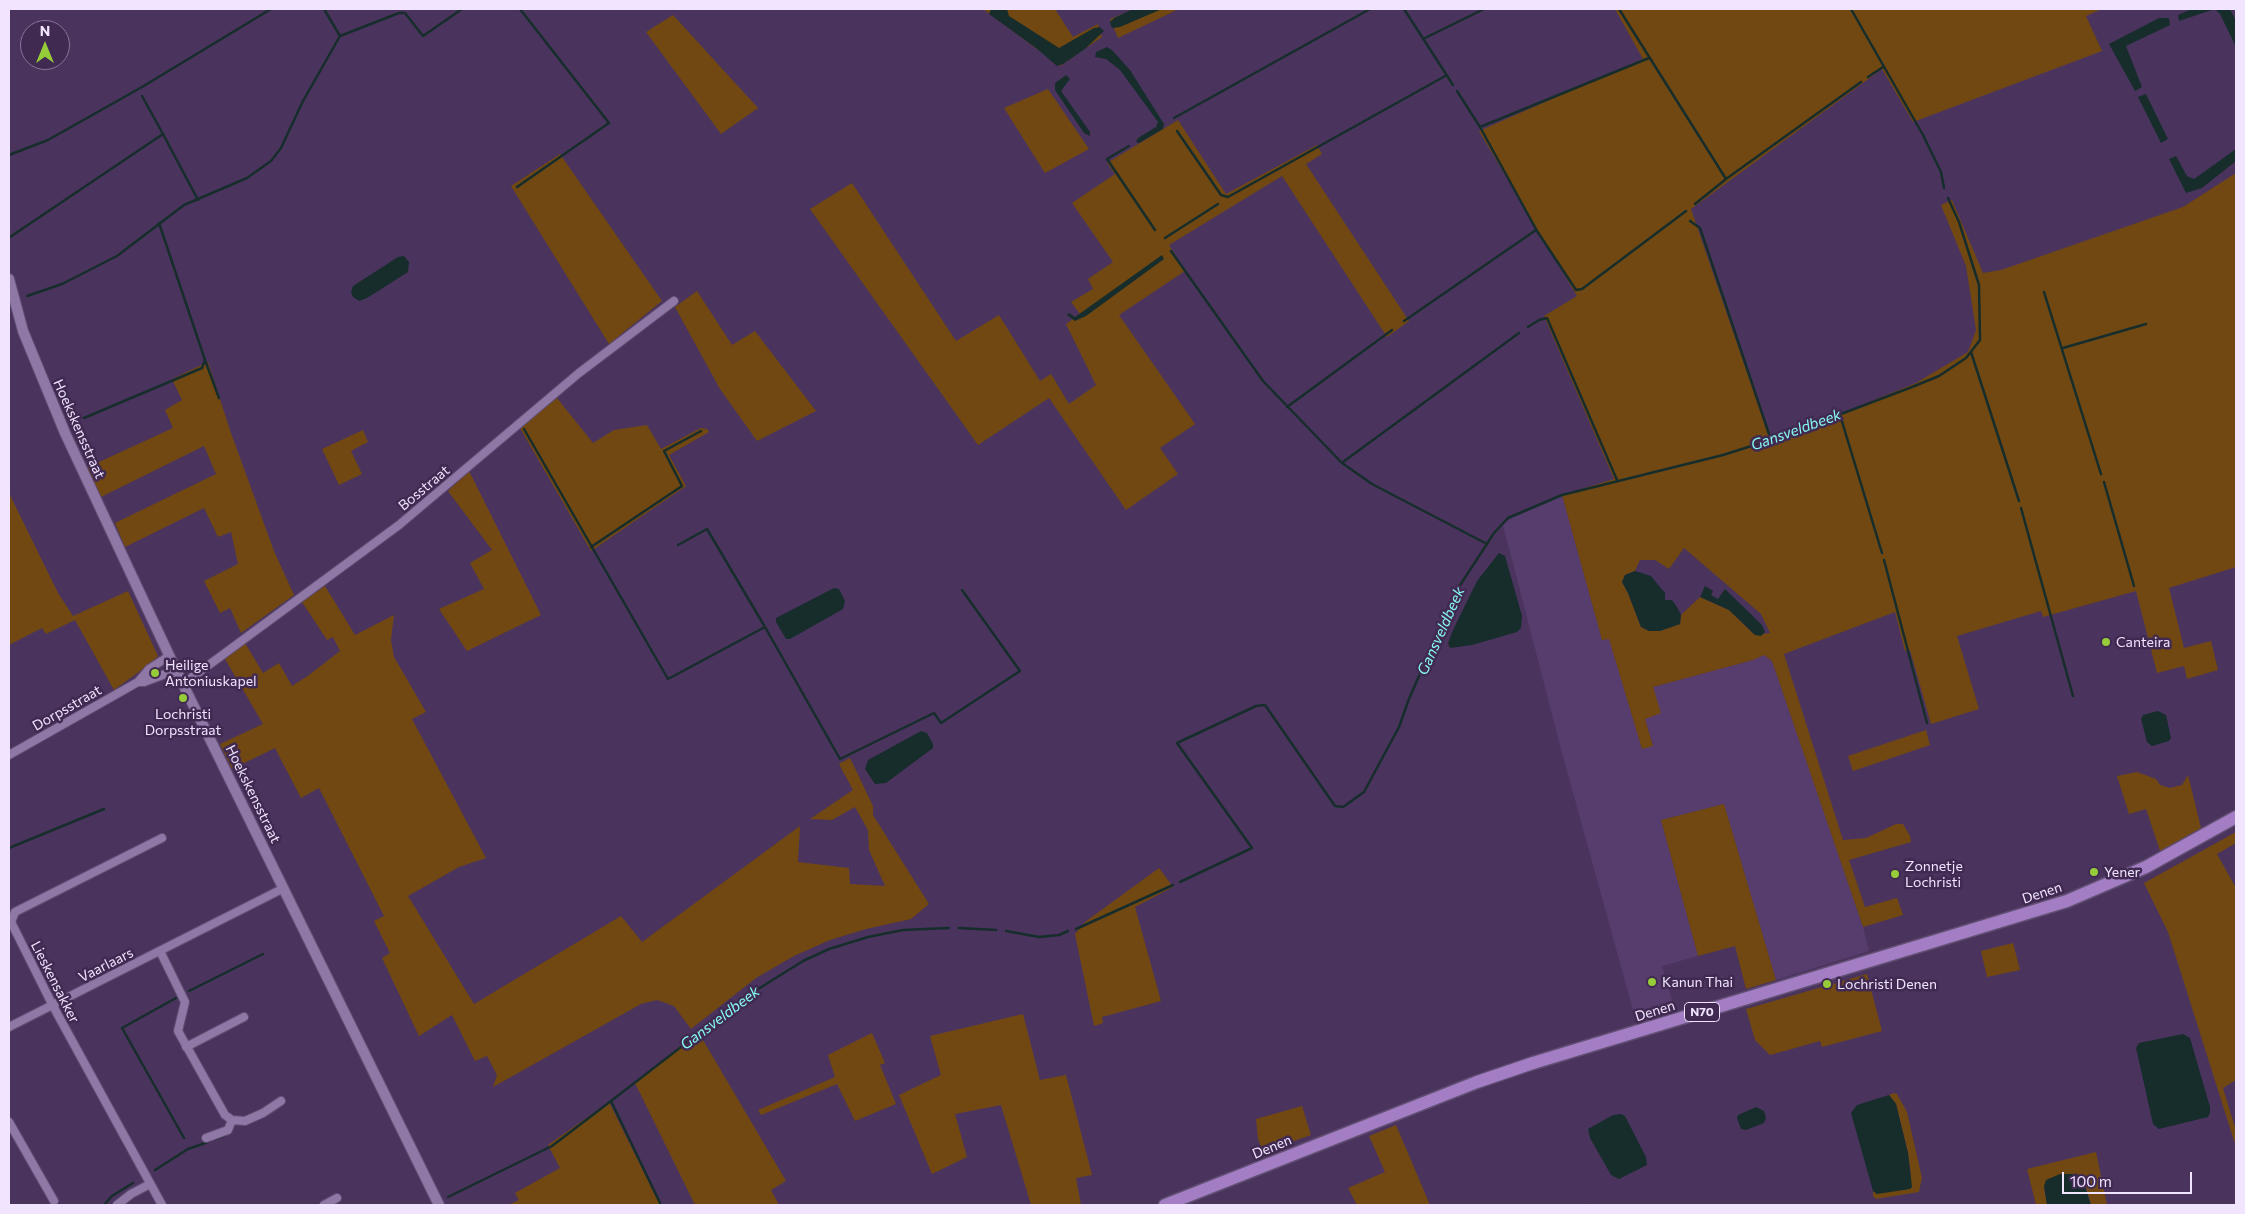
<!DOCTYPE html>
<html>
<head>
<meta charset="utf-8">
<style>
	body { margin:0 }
	#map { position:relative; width:2245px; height:1214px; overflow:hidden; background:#4a345e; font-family:Commissioner,sans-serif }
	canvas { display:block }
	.frame { position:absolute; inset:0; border:10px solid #f1e4fe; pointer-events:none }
	.north { position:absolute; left:20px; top:20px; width:50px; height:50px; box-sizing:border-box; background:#402a52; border:1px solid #877497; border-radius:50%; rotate:0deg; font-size:14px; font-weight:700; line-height:20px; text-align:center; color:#f1e4fe }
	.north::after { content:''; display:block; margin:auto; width:18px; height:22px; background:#96cc39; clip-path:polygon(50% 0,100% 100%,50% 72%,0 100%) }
	.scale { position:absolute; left:2062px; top:1172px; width:130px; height:22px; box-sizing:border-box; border:2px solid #f1e4fe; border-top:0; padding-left:6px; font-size:15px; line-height:18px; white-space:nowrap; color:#f1e4fe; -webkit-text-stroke:4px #402a52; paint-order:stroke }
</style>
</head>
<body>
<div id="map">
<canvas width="2245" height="1214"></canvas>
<div class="frame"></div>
<div class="north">N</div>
<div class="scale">100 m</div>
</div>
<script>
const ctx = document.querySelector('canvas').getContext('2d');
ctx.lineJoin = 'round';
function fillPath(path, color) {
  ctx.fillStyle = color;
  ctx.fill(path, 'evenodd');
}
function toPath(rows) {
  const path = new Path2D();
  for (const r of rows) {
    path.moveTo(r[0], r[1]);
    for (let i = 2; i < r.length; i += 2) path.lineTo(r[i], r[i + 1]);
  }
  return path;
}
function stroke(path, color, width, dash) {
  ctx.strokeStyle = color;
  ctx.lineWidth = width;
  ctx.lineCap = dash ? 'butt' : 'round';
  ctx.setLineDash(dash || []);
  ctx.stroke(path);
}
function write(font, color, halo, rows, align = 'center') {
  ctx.font = font + ' Commissioner,sans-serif';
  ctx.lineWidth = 5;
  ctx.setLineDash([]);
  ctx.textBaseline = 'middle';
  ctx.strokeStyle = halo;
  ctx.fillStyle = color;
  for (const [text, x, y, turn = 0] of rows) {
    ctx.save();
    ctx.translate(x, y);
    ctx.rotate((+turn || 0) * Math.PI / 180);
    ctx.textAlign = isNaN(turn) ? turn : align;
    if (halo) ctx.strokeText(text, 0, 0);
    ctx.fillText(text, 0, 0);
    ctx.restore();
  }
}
fillPath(toPath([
	[1562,495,1602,640,1609,638,1642,749,1653,745,1645,719,1653,687,1753,660,1764,655,1772,661,1863,927,1869,951,1776,980,1724,804,1661,820,1698,956,1662,966,1674,1008,1636,1021,1561,749,1503,525,1516,514]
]), '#563d6d');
fillPath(toPath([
	[983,9,1055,9,1073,37,1098,24,1102,37,1060,66],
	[1135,9,1179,9,1118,38,1110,19],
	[1615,9,2102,9,2086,16,2102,51,1913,122,1882,69,1691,209,1769,437,1830,418,1916,383,1968,352,1976,330,1966,266,1941,205,1952,200,1983,273,2001,270,2183,207,2236,173,2236,567,2169,588,2184,648,2211,641,2218,670,2187,679,2184,666,2157,673,2136,591,2043,617,2041,611,1957,636,1979,709,1931,724,1910,650,1905,651,1895,612,1784,654,1843,840,1866,838,1896,824,1903,824,1910,836,1911,842,1849,860,1865,907,1897,898,1903,915,1863,927,1772,661,1764,655,1753,660,1653,687,1661,713,1645,719,1653,746,1642,749,1609,639,1602,640,1562,495,1614,479,1544,316,1577,296,1479,131,1643,59],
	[1684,548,1761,614,1770,633,1755,635,1729,610,1700,597,1681,615,1680,624,1660,631,1649,631,1641,627,1628,593,1622,582,1625,575,1635,571,1640,560,1655,560,1669,569],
	[673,15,758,108,721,134,646,32],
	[1048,89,1089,149,1045,173,1004,108],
	[1178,120,1226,194,1317,145,1322,154,1306,164,1409,321,1387,337,1282,176,1169,245,1185,271,1119,315,1195,424,1160,448,1178,474,1126,510,1049,398,978,445,810,209,852,183,956,341,999,315,1040,381,1051,374,1069,404,1096,385,1066,324,1080,314,1071,302,1093,289,1088,279,1113,262,1072,203,1115,174,1107,163],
	[560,154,662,301,609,344,511,186],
	[697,291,732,345,755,331,816,411,757,441,720,389,675,307],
	[208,362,231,433,274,551,294,595,241,633,230,608,220,613,204,581,238,564,231,532,218,537,204,508,125,547,115,523,216,474,204,446,101,497,86,468,173,428,165,410,182,400,172,379],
	[557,398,593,443,614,430,647,425,661,449,701,428,707,429,709,432,669,455,686,486,591,551,520,428],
	[363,430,368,442,351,451,362,474,339,485,322,449],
	[469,471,541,615,467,651,439,609,484,589,470,563,492,550,448,491],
	[9,493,58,593,73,616,128,591,158,656,151,663,114,690,75,620,46,634,42,628,9,645],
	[325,586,355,635,394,615,391,640,394,657,426,712,412,719,486,858,459,867,408,896,474,1004,621,916,642,942,800,826,798,862,849,868,850,884,885,886,869,850,868,830,855,807,832,820,810,819,853,790,839,764,850,758,873,806,873,815,929,904,911,919,866,929,830,940,794,956,756,978,691,1029,674,1006,657,1000,641,1004,493,1087,497,1075,487,1056,475,1061,452,1015,419,1036,382,958,390,953,374,921,384,916,319,788,301,798,275,748,232,769,220,744,263,724,225,659,245,643,263,673,279,663,292,686,309,675,340,651,333,637,327,640,302,602],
	[1926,730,1930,745,1853,771,1848,756],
	[2137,772,2156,779,2160,785,2170,788,2182,785,2188,775,2201,828,2160,851,2146,809,2129,814,2117,776],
	[1724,804,1776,980,1746,989,1735,946,1698,956,1661,820],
	[2236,832,2236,843,2217,854,2236,888,2236,1080,2223,1088,2236,1131,2236,1147,2168,932,2144,883],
	[1159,868,1173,887,1135,907,1161,1001,1102,1017,1103,1023,1094,1026,1075,934,1085,922],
	[2013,943,2020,970,1987,977,1981,951],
	[1867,974,1882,1031,1822,1047,1820,1041,1770,1055,1755,1040,1746,1009],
	[1023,1014,1040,1080,1066,1075,1092,1175,1076,1178,1081,1205,1031,1205,1001,1105,955,1114,967,1157,932,1174,899,1095,941,1075,930,1036],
	[872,1033,885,1063,880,1065,896,1104,855,1121,837,1084,761,1115,758,1110,835,1077,828,1055],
	[700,1035,786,1181,771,1190,779,1205,695,1205,635,1083,689,1039],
	[1894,1093,1897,1094,1907,1112,1922,1178,1920,1187,1919,1192,1876,1199,1873,1196,1873,1191,1877,1194,1911,1175,1908,1153,1896,1104,1889,1095],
	[609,1102,660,1205,508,1205,519,1200,515,1193,560,1168,548,1145],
	[1302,1106,1311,1135,1263,1152,1258,1139,1256,1119],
	[1396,1125,1430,1205,1357,1205,1348,1188,1385,1172,1369,1136],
	[2096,1152,2107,1205,2091,1205,2085,1183,2044,1186,2047,1205,2036,1205,2027,1169]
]), '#714811');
fillPath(toPath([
	[991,9,1007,9,1009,16,1059,48,1094,28,1100,27,1104,31,1085,49,1063,64,1057,66,1036,48,989,14],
	[1133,9,1162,9,1120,27,1113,28,1111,26,1110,22,1114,18],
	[2192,9,2230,9,2236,21,2236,47,2220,14,2215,9,2179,21,2178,15],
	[2159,18,2169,18,2170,25,2126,46,2142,87,2135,91,2109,44],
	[1107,47,1112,50,1130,70,1164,124,1163,129,1139,143,1136,142,1138,138,1156,127,1158,122,1120,70,1106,59,1095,57,1096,52],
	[1066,75,1070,79,1061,91,1090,132,1090,136,1084,133,1055,90,1055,83],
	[2146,94,2168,139,2161,143,2138,97],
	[2236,149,2236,161,2202,188,2186,193,2169,159,2176,156,2187,176,2194,179],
	[1162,255,1164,259,1086,316,1075,321,1067,315,1069,313,1075,317],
	[404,256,409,262,408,272,367,298,359,301,353,297,351,292,353,286,398,257],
	[1499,553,1505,556,1522,616,1521,628,1517,632,1472,645,1450,648,1448,643,1453,630,1477,581],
	[1635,571,1651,576,1665,593,1665,600,1672,600,1677,607,1681,615,1680,624,1660,631,1649,631,1641,627,1628,593,1622,582,1625,575],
	[1705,586,1713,591,1711,595,1718,599,1725,589,1762,625,1765,632,1761,636,1755,635,1729,610,1700,597],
	[834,588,839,589,845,601,843,609,790,639,786,639,776,622,776,618],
	[2158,711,2166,715,2171,738,2169,741,2152,746,2147,742,2141,719,2143,715],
	[921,731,927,733,933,744,933,748,886,783,875,784,865,769,868,760],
	[2183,1034,2190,1038,2210,1107,2210,1113,2208,1117,2159,1129,2153,1124,2136,1048,2139,1043],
	[1889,1095,1896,1104,1908,1153,1912,1187,1910,1189,1877,1194,1873,1191,1851,1113,1857,1105],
	[1756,1107,1764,1111,1766,1118,1764,1123,1746,1130,1741,1129,1737,1118,1738,1115],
	[1621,1114,1625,1116,1646,1157,1647,1165,1619,1179,1611,1175,1590,1138,1588,1129,1613,1115],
	[2060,1174,2077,1174,2082,1178,2091,1205,2047,1205,2044,1186,2046,1180]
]), '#162d2b');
stroke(toPath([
	[324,9,340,36],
	[1404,9,1453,85],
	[1619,9,1726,179],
	[1851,9,1923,135,1941,172,1944,188],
	[1423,39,1484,9],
	[1868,77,1883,67],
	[1457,91,1480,127,1537,231,1576,290,1582,289,1686,211],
	[142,96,163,134],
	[1174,118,1370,9],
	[1480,127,1649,58],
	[1177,131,1221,195,1228,197,1447,75],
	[1129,146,1107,159,1155,230],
	[9,155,48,140,142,87,271,9],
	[517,187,609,123,520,9],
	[1695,204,1726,179,1861,82],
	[1690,221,1700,228,1771,440],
	[10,237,163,134,198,200],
	[1165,238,1218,204],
	[1171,251,1263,381,1342,463,1372,484,1487,544],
	[2044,292,2101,474],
	[27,296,62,284,117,256,184,205,247,178,271,161,281,148,303,101,340,36,399,13,405,13,423,36,462,9],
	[1404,321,1536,230],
	[1528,327,1539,320,1547,318,1617,480],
	[2063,348,2146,324],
	[1971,352,2019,501],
	[205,360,219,398],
	[1287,407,1392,330],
	[1840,415,1882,553],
	[84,418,202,368,205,360,159,223],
	[524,429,668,679,765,627,840,759,934,713,941,723,1020,671,962,590],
	[1343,462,1519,333],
	[2104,482,2134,586],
	[2021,508,2073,696],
	[678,545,707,529,765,627],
	[591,547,682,486,664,451,701,431],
	[1884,560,1927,723],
	[9,848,104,809],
	[1180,882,1252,848,1177,743,1256,706,1265,705,1335,806,1343,807,1364,792,1399,727,1409,699,1455,593,1494,533,1508,518,1562,495,1723,455,1783,436,1912,387,1939,376,1966,358,1980,340,1979,285,1959,222,1948,198],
	[959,928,996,930],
	[1076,929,1173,885],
	[1006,931,1039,937,1059,935,1068,931],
	[189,991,263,954],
	[176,998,122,1028,184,1138],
	[215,1139,224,1136],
	[155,1170,188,1149,208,1142],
	[448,1197,552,1146,611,1101],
	[104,1205,112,1196,133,1183],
	[661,1205,611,1101,747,996,803,961,829,949,868,937,903,930,949,928],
	[1584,1205,1585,1205]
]), '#162d2b', 2.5);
const minor = toPath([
	[138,682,149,669,169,656],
	[183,684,399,525,579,373,674,301],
	[9,755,138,682,144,682,176,670],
	[162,838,15,912,11,922,53,1006,162,1205],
	[160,951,185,1002,178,1031,225,1115,232,1120,245,1121,263,1113,281,1101],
	[9,1027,284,888],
	[186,1047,244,1017],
	[9,1122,54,1201],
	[206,1138,228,1130,232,1120],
	[117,1205,131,1194,150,1184],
	[324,1205,337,1198]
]);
const tertiary = toPath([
	[9,279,23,331,65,433,176,670,439,1205]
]);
const primary = toPath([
	[1165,1205,1477,1082,1533,1063,2067,901,2146,867,2236,817]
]);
stroke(minor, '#624f73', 10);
stroke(tertiary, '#624f73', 12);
stroke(primary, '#624f73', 15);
stroke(minor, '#8f77a6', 8);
stroke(tertiary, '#8f77a6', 10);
stroke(primary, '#a37ec4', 12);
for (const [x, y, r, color] of [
	[2106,642,5,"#96cc39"],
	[155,673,5,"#96cc39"],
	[183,698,5,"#96cc39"],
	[2094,872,5,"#96cc39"],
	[1895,874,5,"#96cc39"],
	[1652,982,5,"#96cc39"],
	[1827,984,5,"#96cc39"]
]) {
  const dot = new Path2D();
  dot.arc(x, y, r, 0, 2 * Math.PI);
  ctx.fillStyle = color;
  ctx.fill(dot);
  stroke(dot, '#402a52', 2);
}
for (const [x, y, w] of [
	[1702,1012,35]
]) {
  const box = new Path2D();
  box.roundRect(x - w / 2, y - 9.5, w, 19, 4);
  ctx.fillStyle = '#402a52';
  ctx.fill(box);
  stroke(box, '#f1e4fe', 1);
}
write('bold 12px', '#f1e4fe', null, [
	["N70",1702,1012]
]);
write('14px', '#f1e4fe', '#402a52', [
	["Hoekskensstraat",79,429,66],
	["Bosstraat",424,488,-40],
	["Dorpsstraat",67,708,-30],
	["Hoekskensstraat",253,794,64],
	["Denen",2042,893,-18],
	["Vaarlaars",106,965,-27],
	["Lieskensakker",55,982,63],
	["Denen",1655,1011,-17],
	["Denen",1272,1147,-22]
]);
write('14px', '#f1e4fe', '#402a52', [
	["Canteira",2116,642],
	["Heilige",165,665],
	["Antoniuskapel",165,681],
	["Lochristi",183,714,"center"],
	["Dorpsstraat",183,730,"center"],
	["Zonnetje",1905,866],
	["Lochristi",1905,882],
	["Yener",2104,872],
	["Kanun Thai",1662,982],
	["Lochristi Denen",1837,984]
], 'left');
write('italic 15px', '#87faef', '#402a52', [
	["Gansveldbeek",1796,430,-20],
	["Gansveldbeek",1441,631,-66],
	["Gansveldbeek",720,1018,-37]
]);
</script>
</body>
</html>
